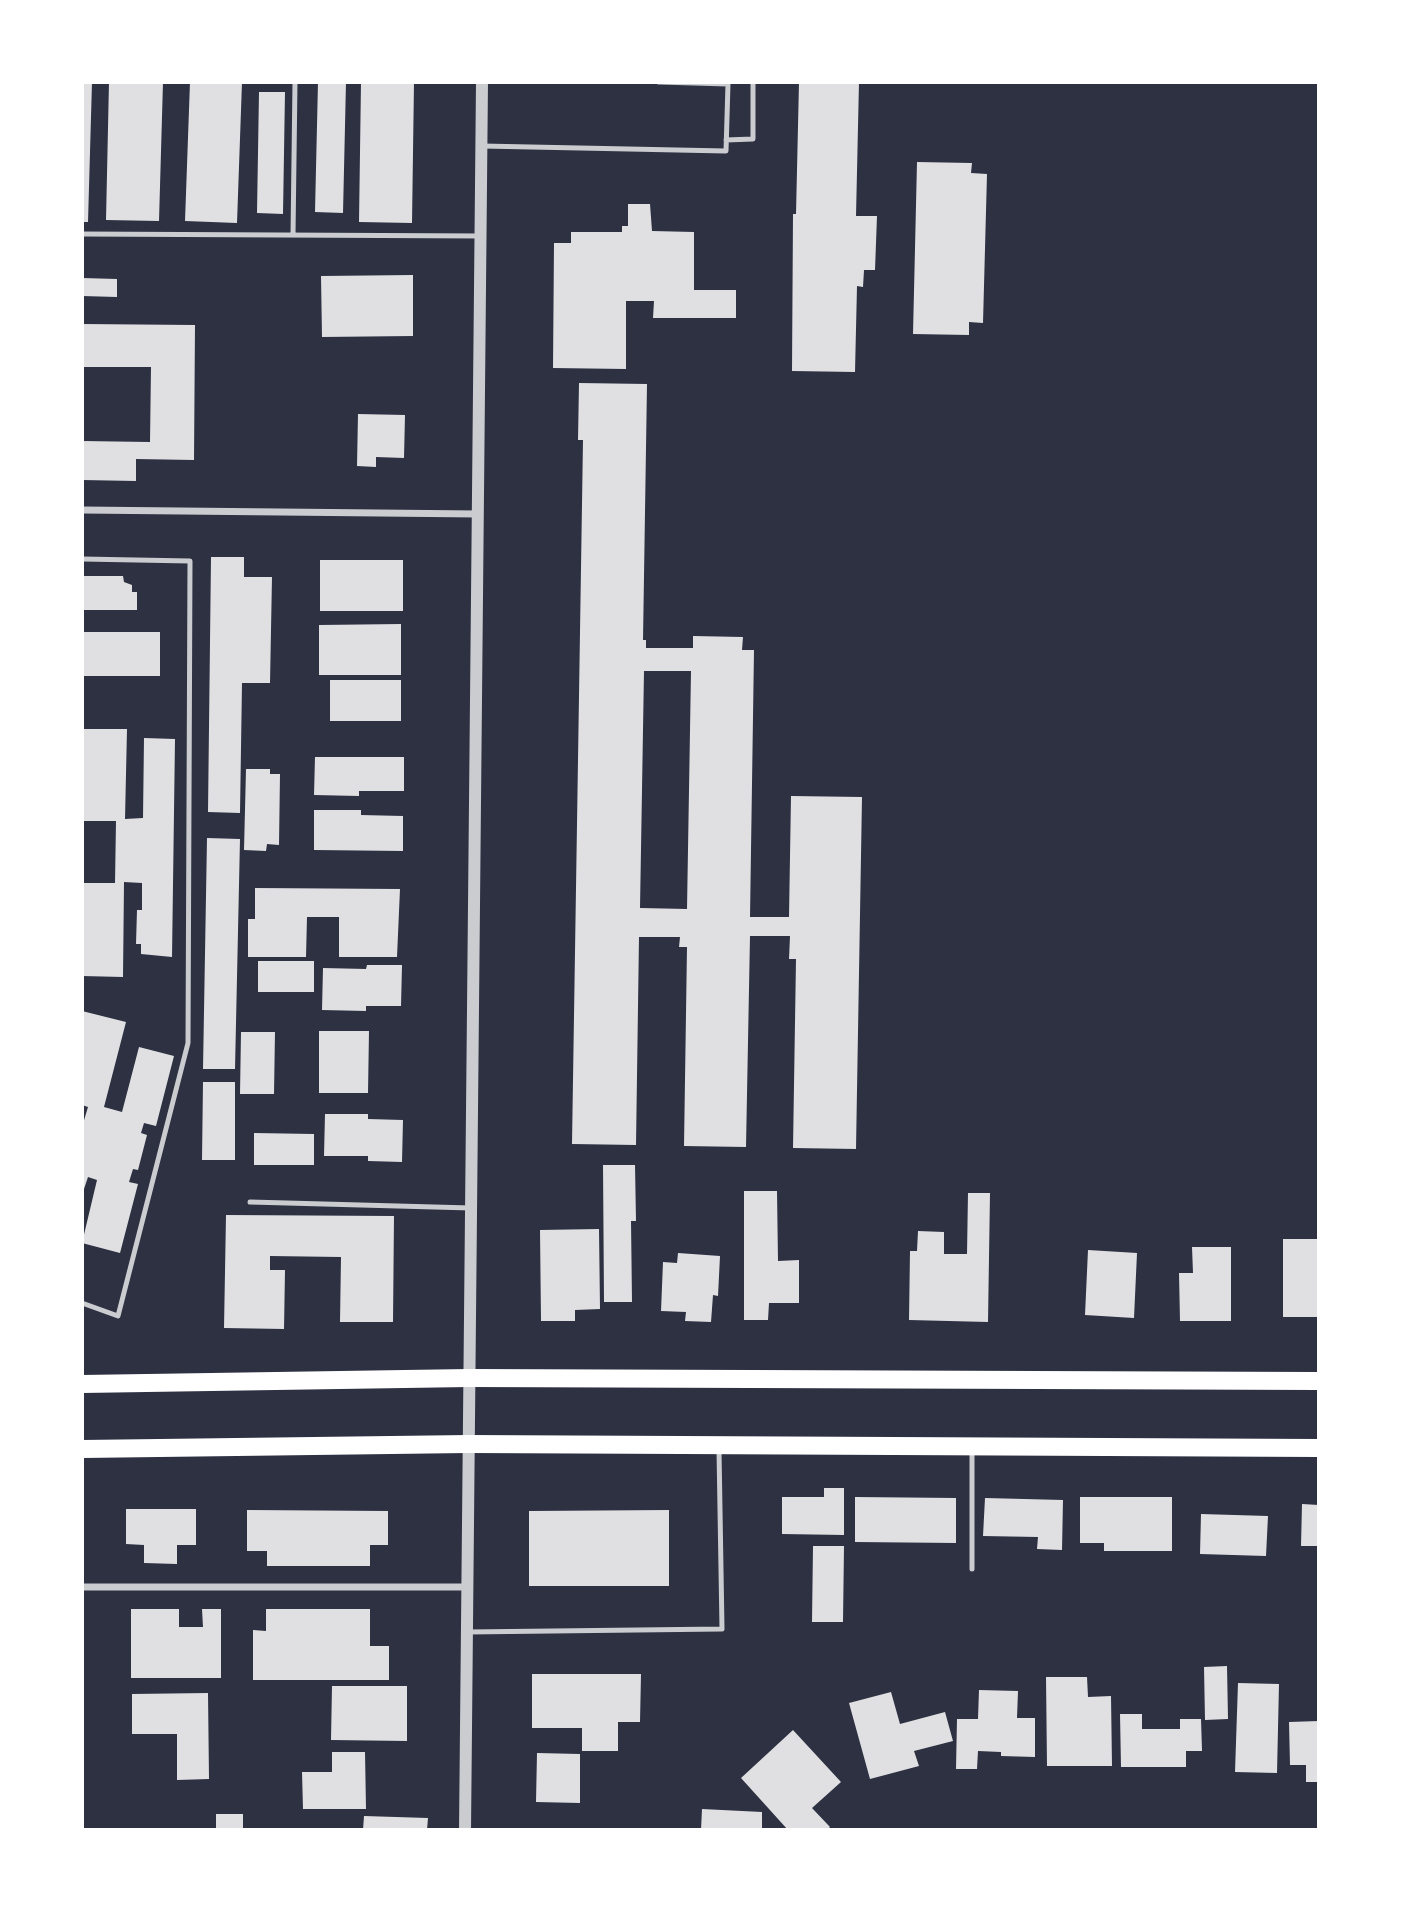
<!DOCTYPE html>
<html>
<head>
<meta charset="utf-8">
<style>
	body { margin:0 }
	#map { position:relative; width:1401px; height:1912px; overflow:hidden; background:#2d3142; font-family:"Golos Text",sans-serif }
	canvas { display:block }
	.frame { position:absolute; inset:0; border:84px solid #fff; pointer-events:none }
</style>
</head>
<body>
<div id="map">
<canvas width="1401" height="1912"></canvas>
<div class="frame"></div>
</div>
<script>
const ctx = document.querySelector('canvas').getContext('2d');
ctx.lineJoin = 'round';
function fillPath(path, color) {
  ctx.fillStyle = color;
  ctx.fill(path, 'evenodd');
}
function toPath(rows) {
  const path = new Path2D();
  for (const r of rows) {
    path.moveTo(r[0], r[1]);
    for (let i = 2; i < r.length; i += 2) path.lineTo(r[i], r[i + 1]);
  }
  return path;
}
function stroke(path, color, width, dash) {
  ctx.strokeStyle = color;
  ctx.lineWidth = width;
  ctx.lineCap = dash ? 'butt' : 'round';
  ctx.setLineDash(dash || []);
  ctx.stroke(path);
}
fillPath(toPath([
	[82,82,92,82,88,222,82,222],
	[109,82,163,82,159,221,106,220],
	[190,82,242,82,237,223,185,221],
	[318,82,346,82,343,213,315,212],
	[361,82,414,82,412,223,359,222],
	[799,82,859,82,856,216,877,216,875,270,864,270,863,287,857,286,855,372,792,371,793,214,796,214],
	[259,92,285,92,283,214,257,213],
	[917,162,972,163,971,173,987,174,983,323,969,322,969,335,913,334],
	[628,204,650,204,652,231,694,232,694,290,736,290,736,318,653,318,654,301,626,301,626,369,553,368,554,243,571,243,571,232,622,232,622,226,628,226],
	[413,275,413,336,322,337,321,276],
	[82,278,117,279,117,297,82,296],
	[82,324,195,325,194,460,136,459,136,481,82,480,82,441,150,442,151,367,82,367],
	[579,383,647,384,643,640,646,640,646,648,693,648,693,636,743,637,742,650,754,650,750,917,789,917,791,796,862,797,856,1149,793,1148,796,959,789,959,790,936,750,936,746,1147,684,1146,687,947,679,947,680,937,639,937,636,1145,572,1144,583,440,578,440],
	[644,671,691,671,687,909,640,908],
	[358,414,405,415,404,458,376,457,376,467,357,466],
	[211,557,244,557,244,577,272,577,270,683,242,683,240,813,208,812],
	[320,560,403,560,403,611,320,611],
	[82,576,123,576,124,582,132,585,132,592,137,592,137,610,82,610],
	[401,624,401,675,319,675,319,625],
	[82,632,160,632,160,676,82,676],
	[330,680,401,680,401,721,330,721],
	[82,729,127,729,125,819,143,818,144,738,175,739,172,957,141,954,141,944,136,944,137,910,142,910,142,883,124,882,123,977,82,976,82,883,115,883,116,821,82,821],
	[315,757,404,757,404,791,359,791,359,796,314,795],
	[246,769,270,769,270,774,280,774,279,845,267,844,266,851,244,850],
	[314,810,361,810,361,815,403,816,403,851,314,850],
	[207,838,240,839,235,1069,203,1069],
	[255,888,400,889,397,957,339,957,339,917,307,917,306,957,248,957,248,919,255,919],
	[258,961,314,961,314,992,258,992],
	[367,965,402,965,401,1006,366,1006,366,1011,322,1010,323,968,366,969],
	[82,1011,126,1022,104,1107,122,1112,139,1047,174,1056,156,1126,144,1123,141,1133,147,1135,138,1170,133,1169,129,1182,138,1184,120,1253,82,1243,97,1180,88,1177,82,1195,82,1127,88,1107,82,1105],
	[319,1031,369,1031,368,1093,319,1093],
	[241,1032,275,1032,274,1094,240,1094],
	[203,1082,235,1082,235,1160,202,1160],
	[325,1114,368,1114,368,1119,403,1120,402,1162,368,1161,368,1156,324,1156],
	[254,1133,314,1134,314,1165,254,1165],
	[603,1165,635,1165,636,1221,631,1221,632,1302,604,1302],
	[744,1191,777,1191,778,1261,799,1260,799,1303,769,1303,768,1320,744,1320],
	[968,1193,990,1193,988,1322,909,1320,910,1251,917,1251,918,1231,944,1232,944,1254,967,1254],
	[226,1215,394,1216,393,1322,340,1322,341,1257,270,1256,270,1270,285,1270,284,1329,224,1328],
	[599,1229,600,1309,575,1310,575,1321,541,1321,540,1230],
	[1283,1239,1319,1239,1319,1317,1283,1317],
	[1192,1247,1231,1247,1231,1321,1180,1321,1179,1273,1193,1273],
	[1088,1250,1137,1253,1134,1318,1085,1315],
	[678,1253,720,1256,718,1296,713,1295,711,1322,685,1321,686,1312,661,1311,663,1262,677,1263],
	[824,1488,844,1488,844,1535,782,1534,782,1497,824,1497],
	[855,1497,956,1498,956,1543,855,1542],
	[1080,1497,1172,1497,1172,1551,1104,1551,1104,1543,1080,1543],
	[985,1498,1063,1500,1062,1550,1037,1549,1038,1537,983,1536],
	[1302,1504,1319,1505,1319,1546,1301,1546],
	[126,1509,196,1509,196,1545,177,1545,177,1564,144,1563,144,1545,126,1544],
	[247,1510,388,1511,388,1545,370,1545,370,1566,267,1566,267,1551,247,1551],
	[669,1510,669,1586,529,1586,529,1511],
	[1201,1514,1268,1516,1266,1556,1200,1554],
	[813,1546,844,1546,843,1622,812,1622],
	[131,1609,179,1609,179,1627,203,1627,202,1609,221,1609,221,1678,131,1678],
	[266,1609,370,1609,370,1646,389,1646,389,1680,253,1680,253,1630,266,1631],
	[1227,1666,1228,1719,1205,1720,1204,1667],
	[532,1674,641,1674,640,1722,618,1722,618,1751,582,1751,582,1728,532,1728],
	[1046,1677,1087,1677,1088,1697,1111,1696,1112,1766,1047,1766],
	[1238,1683,1279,1684,1277,1773,1235,1772],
	[332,1686,407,1686,407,1741,331,1740],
	[979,1690,1018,1691,1017,1718,1035,1718,1035,1757,1001,1756,1001,1752,978,1751,977,1769,956,1769,957,1719,978,1719],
	[891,1692,900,1724,945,1712,953,1741,914,1751,919,1766,870,1779,849,1703],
	[208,1693,209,1779,177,1780,177,1734,132,1734,132,1694],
	[1120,1714,1142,1714,1142,1729,1180,1729,1180,1719,1201,1719,1202,1751,1186,1751,1186,1767,1121,1767],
	[1319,1721,1319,1782,1306,1782,1306,1765,1290,1765,1289,1722],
	[793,1730,841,1782,812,1808,830,1827,827,1830,788,1830,741,1778],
	[332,1752,365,1752,366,1809,303,1809,302,1772,332,1772],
	[537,1753,580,1754,580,1803,536,1802],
	[702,1809,762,1812,762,1830,701,1830],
	[216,1814,243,1814,243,1830,216,1830],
	[364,1816,428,1818,427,1830,363,1830]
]), '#e0e0e3');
stroke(toPath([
	[726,140,753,139,753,82],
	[482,146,726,151,728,84,659,82],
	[82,234,481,236],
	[293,235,295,82],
	[82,559,190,561,188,1043,118,1316,82,1303],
	[250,1202,471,1208],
	[972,1450,972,1569],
	[467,1632,722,1629,719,1450]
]), '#caccd0', 5);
stroke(toPath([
	[82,510,478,514],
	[82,1587,468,1587]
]), '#caccd0', 7);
stroke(toPath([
	[465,1830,482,82]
]), '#caccd0', 12);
stroke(toPath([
	[82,1384,469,1378,1319,1381],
	[82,1449,468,1444,1319,1448]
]), '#fff', 18);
</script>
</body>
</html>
